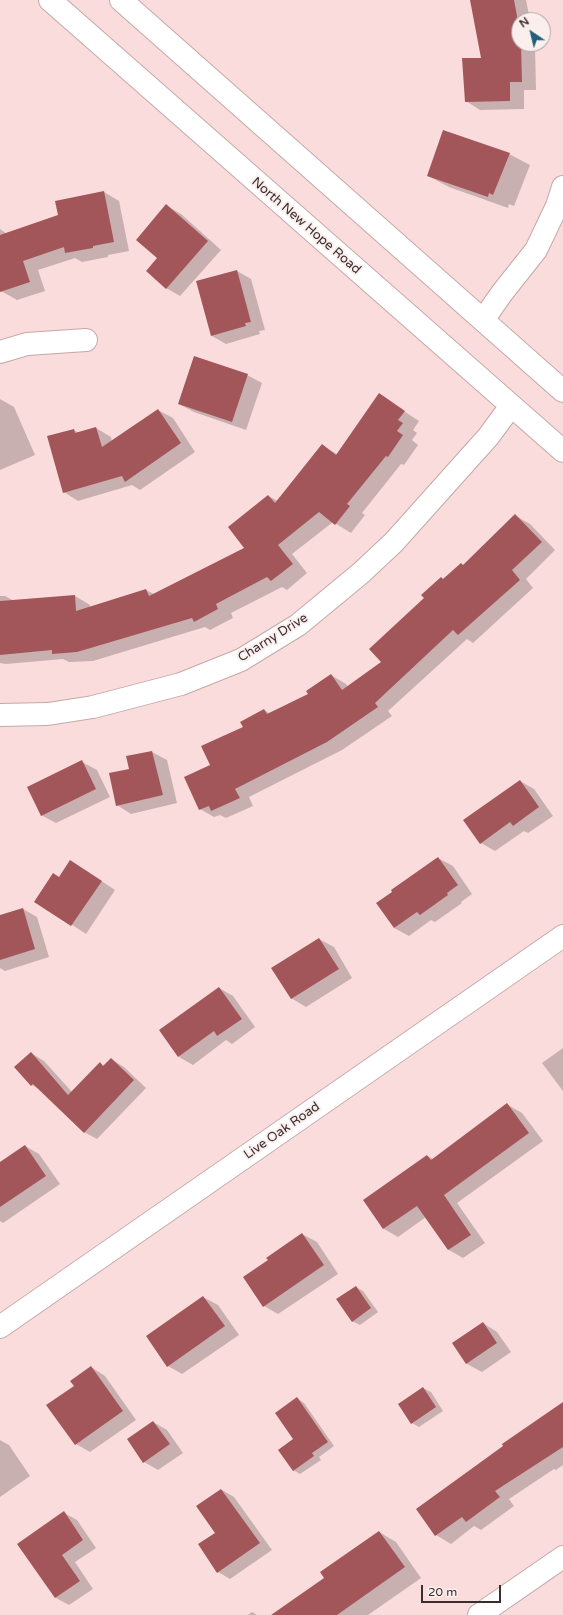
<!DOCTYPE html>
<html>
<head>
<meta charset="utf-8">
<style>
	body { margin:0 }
	#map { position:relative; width:563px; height:1615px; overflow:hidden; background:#fbdcdc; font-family:"Varela Round",sans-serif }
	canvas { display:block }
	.north { position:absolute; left:511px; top:12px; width:40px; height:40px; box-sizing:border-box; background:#fbefee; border:1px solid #ada1a1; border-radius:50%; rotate:325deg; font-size:11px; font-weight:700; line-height:16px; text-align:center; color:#392d2d }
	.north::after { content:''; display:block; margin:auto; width:14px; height:18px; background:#225e76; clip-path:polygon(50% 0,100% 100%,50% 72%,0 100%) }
	.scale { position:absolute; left:421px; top:1585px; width:80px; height:18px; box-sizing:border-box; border:2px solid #392d2d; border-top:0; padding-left:5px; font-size:12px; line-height:14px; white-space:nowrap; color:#392d2d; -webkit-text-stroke:3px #fbefee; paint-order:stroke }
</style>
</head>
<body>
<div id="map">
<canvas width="563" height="1615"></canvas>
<div class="north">N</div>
<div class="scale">20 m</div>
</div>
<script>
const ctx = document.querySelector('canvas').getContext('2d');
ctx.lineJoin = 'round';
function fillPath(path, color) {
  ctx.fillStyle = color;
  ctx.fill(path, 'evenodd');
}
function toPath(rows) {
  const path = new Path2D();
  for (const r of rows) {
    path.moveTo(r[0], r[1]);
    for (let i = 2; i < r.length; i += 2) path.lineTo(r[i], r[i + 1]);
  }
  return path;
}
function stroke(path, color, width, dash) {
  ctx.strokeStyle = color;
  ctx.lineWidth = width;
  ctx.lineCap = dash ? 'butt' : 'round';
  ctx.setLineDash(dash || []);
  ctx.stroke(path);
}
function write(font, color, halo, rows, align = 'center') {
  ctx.font = font + ' "Varela Round",sans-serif';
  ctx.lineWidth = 4;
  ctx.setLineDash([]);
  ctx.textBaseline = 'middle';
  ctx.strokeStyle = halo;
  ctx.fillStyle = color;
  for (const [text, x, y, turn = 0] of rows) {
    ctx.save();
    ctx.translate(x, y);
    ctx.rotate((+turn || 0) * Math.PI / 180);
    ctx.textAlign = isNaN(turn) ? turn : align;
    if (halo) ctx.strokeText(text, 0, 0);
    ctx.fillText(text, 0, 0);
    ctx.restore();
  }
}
fillPath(toPath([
	[471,0,526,0,530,20,519,20,519,44,535,44,536,90,524,90,524,109,480,110,466,101,482,59],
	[509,154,530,165,514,206,509,204,508,208,449,187,428,176],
	[104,192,119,201,129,251,108,255,108,257,82,262,75,258,38,270,45,291,17,300,1,291,0,229,7,234,59,216],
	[167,206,181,214,221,250,180,296,166,288],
	[237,271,251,279,265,330,259,331,260,334,226,344,212,336],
	[247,375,262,383,246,430,194,412,179,404],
	[379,395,419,421,413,430,417,433,412,440,418,445,404,465,401,464,362,513,365,515,351,533,333,522,292,554,307,573,287,590,282,587,231,613,233,618,210,630,205,627,93,661,69,662,63,659,6,664,0,663,0,596,5,596,14,601,75,596,90,605,90,608,146,590,154,594,246,549,268,496,278,501,323,446,337,454],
	[0,399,14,407,35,455,0,470],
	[158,410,173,418,195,452,140,490,132,485,78,501,64,492,74,430,79,433,96,428,111,437,112,442],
	[516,516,530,524,555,550,526,579,533,588,473,643,467,639,388,711,392,716,342,750,249,797,253,806,226,818,220,815,214,817,200,809,211,766,244,727,264,710,271,714,310,694,331,675,346,684,348,687,382,662,444,580,464,566],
	[152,752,167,760,177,803,131,814,117,805,130,770,128,757],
	[82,762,97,770,110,797,56,823,41,815],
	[520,781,534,789,553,816,528,833,524,831,495,851,481,843],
	[438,858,453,866,472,894,461,902,462,903,435,922,431,920,409,936,394,928],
	[85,870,115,890,86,934,36,901,59,878],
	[23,909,37,917,49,957,5,971,0,968,0,916],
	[319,939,334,947,352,978,306,1007,291,998],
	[219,988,233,996,255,1027,232,1044,226,1040,193,1065,179,1057],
	[563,1048,563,1091,542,1063],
	[31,1053,44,1061,72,1092,100,1063,104,1066,111,1059,124,1067,146,1088,97,1139,84,1132,42,1091,32,1085],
	[508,1105,522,1113,543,1141,457,1203,485,1243,463,1258,449,1250,426,1217,398,1237,384,1229,364,1200,427,1156,433,1159],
	[25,1146,39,1154,60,1184,3,1223,0,1221,0,1163],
	[302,1234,317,1242,338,1274,278,1314,264,1306,270,1260],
	[356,1287,363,1291,378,1312,360,1325,352,1321],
	[203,1297,218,1305,239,1335,182,1374,168,1366],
	[483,1323,497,1332,511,1352,482,1372,467,1364,453,1343],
	[91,1367,105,1376,136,1420,90,1452,76,1444,75,1386],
	[423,1388,431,1392,443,1411,419,1427,412,1423],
	[297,1398,304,1403,334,1446,319,1457,321,1460,300,1474,293,1470],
	[563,1403,563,1465,556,1470,554,1469,509,1499,514,1506,481,1530,474,1526,451,1544,436,1535,417,1509],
	[153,1422,167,1430,183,1453,158,1470,144,1462],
	[0,1440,9,1445,30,1476,0,1497],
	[222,1490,234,1497,272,1550,230,1579,218,1572,216,1533],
	[64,1513,77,1520,96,1548,75,1562,93,1589,69,1605,56,1598,18,1544],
	[379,1532,396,1542,421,1578,368,1615,273,1615,326,1579],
	[252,1612,257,1615,248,1615]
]), '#0003');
fillPath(toPath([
	[470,0,514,0,519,26,519,44,521,44,522,82,510,82,510,101,465,102,462,58,481,58],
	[443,130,510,153,493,195,489,193,488,197,427,176],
	[104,191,114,242,93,246,93,248,65,253,64,247,23,261,30,282,0,292,0,235,58,215,55,201],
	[166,204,208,241,166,289,146,271,157,258,136,240],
	[237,270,251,322,245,323,246,326,211,336,196,281],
	[194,356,248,374,232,422,178,404],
	[379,393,405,411,398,420,403,423,397,431,403,435,388,457,386,456,347,504,350,506,335,525,319,512,278,545,293,564,271,581,267,577,216,604,218,609,194,622,192,618,77,652,52,654,52,650,0,655,0,601,75,595,76,611,146,589,149,596,244,548,228,527,268,495,275,503,322,444,336,455],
	[158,409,181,443,125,482,122,476,63,493,47,436,74,429,75,433,96,427,102,447],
	[515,514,542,542,512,570,520,580,458,635,453,630,375,703,378,707,327,742,235,789,240,798,211,811,209,806,199,810,184,777,210,765,201,746,243,727,240,722,264,709,267,714,308,694,306,691,331,674,342,690,381,662,369,649,424,598,421,595,441,577,443,579,461,563,463,565],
	[152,751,163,795,116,806,109,773,129,769,126,756],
	[82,760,96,789,41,816,27,787],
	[520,780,539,807,513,826,510,822,480,844,463,820],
	[438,857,458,885,447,893,448,895,420,915,417,912,394,928,376,903,392,892,391,890],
	[70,860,102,881,71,926,34,902,53,873,59,877],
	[23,908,35,949,0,960,0,915],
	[319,938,339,969,291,999,271,968],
	[219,987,242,1019,217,1036,214,1031,178,1057,159,1030],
	[31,1052,68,1095,100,1062,103,1066,111,1058,134,1080,84,1133,33,1084,31,1086,14,1067],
	[507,1103,529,1133,444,1195,471,1235,448,1250,417,1206,383,1229,363,1200,427,1155,431,1160],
	[25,1145,46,1176,0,1207,0,1162],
	[302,1233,324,1265,263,1307,243,1277,268,1260,266,1258],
	[356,1286,371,1308,352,1322,336,1299],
	[203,1296,225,1326,167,1367,146,1336],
	[483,1322,497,1343,466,1364,452,1343],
	[91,1366,123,1411,75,1445,46,1405,74,1386,70,1381],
	[423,1387,436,1407,411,1424,398,1404],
	[297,1397,328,1442,312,1453,314,1456,293,1471,278,1450,293,1439,275,1413],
	[563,1402,563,1447,495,1491,500,1497,466,1522,462,1517,435,1536,416,1509,503,1446,502,1444],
	[153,1421,170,1444,143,1463,127,1439],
	[221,1489,260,1543,217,1573,198,1544,215,1533,196,1506],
	[64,1511,83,1540,62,1555,80,1581,55,1598,17,1544],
	[379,1531,405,1567,337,1615,271,1615,324,1578,320,1572]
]), '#a35659');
const minor = toPath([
	[483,320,502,293,536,250,557,206,563,187],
	[0,352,27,344,86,340],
	[0,715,48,714,93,707,181,684,241,660,298,625,361,573,394,542,488,437,511,406],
	[0,1327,563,936],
	[479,1615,563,1557]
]);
const major = toPath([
	[50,0,563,451],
	[121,0,563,391]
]);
stroke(minor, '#c5a8a8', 24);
stroke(major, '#c5a8a8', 24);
stroke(minor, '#fff', 22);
stroke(major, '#fff', 22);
write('13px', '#392d2d', '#fbefee', [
	["North New Hope Road",306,226,41],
	["Charny Drive",273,638,-32],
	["Live Oak Road",282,1131,-35]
]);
</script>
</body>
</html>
